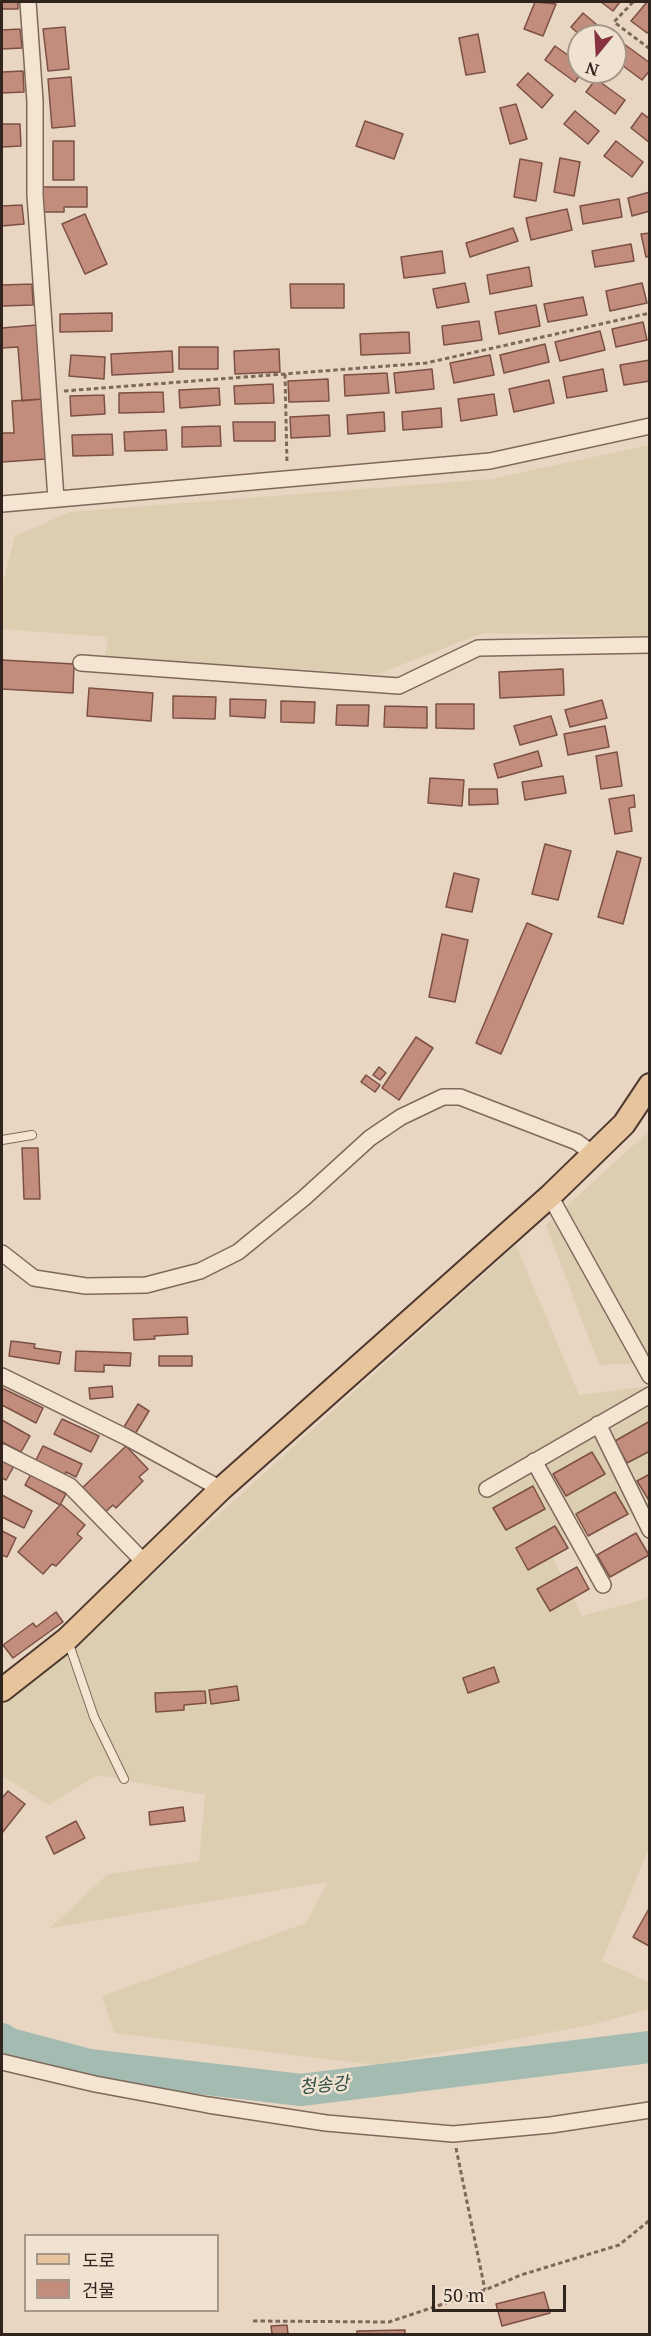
<!DOCTYPE html>
<html>
<head>
<meta charset="utf-8">
<style>
	body { margin:0 }
	#map { position:relative; width:651px; height:2336px; overflow:hidden; background:#e8d6c2; font-family:"Noto Serif","Noto Sans KR",serif }
	canvas { display:block }
	.frame { position:absolute; inset:0; border:3px solid #31241e; pointer-events:none }
	.legend { position:absolute; left:24px; top:2234px; width:195px; height:78px; box-sizing:border-box; background:#f0e2d0; border:2px solid #a49689; margin:0; padding:8px 10px; list-style:none; font-size:18px; color:#31241e }
	.legend li { display:flex; align-items:center; gap:12px; height:30px }
	.legend b { width:30px; border:2px solid #a49689 }
	.north { position:absolute; left:567px; top:24px; width:60px; height:60px; box-sizing:border-box; background:#f0e2d0; border:2px solid #a49689; border-radius:50%; rotate:198deg; font-size:16px; font-weight:700; line-height:24px; text-align:center; color:#31241e }
	.north::after { content:''; display:block; margin:auto; width:21px; height:27px; background:#873241; clip-path:polygon(50% 0,100% 100%,50% 72%,0 100%) }
	.scale { position:absolute; left:432px; top:2285px; width:134px; height:27px; box-sizing:border-box; border:3px solid #31241e; border-top:0; padding-left:8px; font-size:18px; line-height:21px; white-space:nowrap; color:#31241e; -webkit-text-stroke:4px #f0e2d0; paint-order:stroke }
</style>
</head>
<body>
<div id="map">
<canvas width="651" height="2336"></canvas>
<div class="frame"></div>
<ul class="legend">
<li><b style="height:8px;background:#e8c49d"></b>도로</li>
<li><b style="height:16px;background:#c28d7c"></b>건물</li>
</ul>
<div class="north">N</div>
<div class="scale">50 m</div>
</div>
<script>
const ctx = document.querySelector('canvas').getContext('2d');
ctx.lineJoin = 'round';
function fillPath(path, color) {
  ctx.fillStyle = color;
  ctx.fill(path, 'evenodd');
}
function toPath(rows) {
  const path = new Path2D();
  for (const r of rows) {
    path.moveTo(r[0], r[1]);
    for (let i = 2; i < r.length; i += 2) path.lineTo(r[i], r[i + 1]);
  }
  return path;
}
function stroke(path, color, width, dash) {
  ctx.strokeStyle = color;
  ctx.lineWidth = width;
  ctx.lineCap = dash ? 'butt' : 'round';
  ctx.setLineDash(dash || []);
  ctx.stroke(path);
}
function write(font, color, halo, rows, align = 'center') {
  ctx.font = font + ' "Noto Serif","Noto Sans KR",serif';
  ctx.lineWidth = 5;
  ctx.setLineDash([]);
  ctx.textBaseline = 'middle';
  ctx.strokeStyle = halo;
  ctx.fillStyle = color;
  for (const [text, x, y, turn = 0] of rows) {
    ctx.save();
    ctx.translate(x, y);
    ctx.rotate((+turn || 0) * Math.PI / 180);
    ctx.textAlign = isNaN(turn) ? turn : align;
    if (halo) ctx.strokeText(text, 0, 0);
    ctx.fillText(text, 0, 0);
    ctx.restore();
  }
}
fillPath(toPath([
	[649,445,649,636,483,633,378,674,105,658,108,637,2,629,2,586,15,536,70,512,491,479],
	[649,1131,649,1363,599,1365,546,1225],
	[516,1245,579,1395,649,1386,649,1508,547,1547,582,1616,649,1598,649,1848,602,1961,649,1982,649,2009,591,2025,376,2065,114,2033,102,1996,306,1923,328,1882,50,1928,108,1874,199,1861,205,1795,97,1775,49,1805,2,1776,2,1700,53,1665]
]), '#dcceb0');
stroke(toPath([
	[2,2039,10,2044,89,2065,301,2090,650,2047]
]), '#a3bbb0', 32);
const building = toPath([
	[2,2,18,2,18,9,2,9,2,2],
	[535,2,556,4,543,36,524,29,535,2],
	[601,2,620,2,613,11,601,2],
	[647,2,650,2,650,30,647,33,631,21,647,2],
	[583,13,610,36,581,36,571,27,583,13],
	[65,27,69,69,48,71,43,29,65,27],
	[20,29,22,48,2,49,2,30,20,29],
	[478,34,485,72,466,75,459,38,478,34],
	[624,44,650,63,650,70,642,80,615,60,615,55,624,44],
	[555,46,579,63,579,72,582,72,575,82,545,60,555,46],
	[23,71,24,92,2,93,2,72,23,71],
	[528,73,553,95,542,108,517,85,528,73],
	[71,77,75,126,52,128,48,79,71,77],
	[596,79,625,100,615,114,586,92,596,79],
	[516,104,527,139,510,144,500,108,516,104],
	[575,111,599,131,588,144,564,124,575,111],
	[642,113,650,119,650,143,631,128,642,113],
	[365,121,403,134,394,159,356,146,365,121],
	[2,124,20,124,21,146,2,147,2,124],
	[53,141,74,141,74,180,53,180,53,141],
	[616,141,643,162,632,177,604,156,616,141],
	[560,158,580,162,574,196,554,192,560,158],
	[520,159,542,163,536,201,514,197,520,159],
	[41,187,87,187,87,207,64,207,64,212,41,212,41,187],
	[650,192,650,211,632,216,628,198,650,192],
	[619,199,622,217,583,224,580,206,619,199],
	[22,205,24,224,2,226,2,206,22,205],
	[567,209,572,230,531,240,526,218,567,209],
	[85,214,107,264,85,274,62,224,85,214],
	[513,228,518,241,470,257,466,243,513,228],
	[650,233,650,256,646,257,641,234,650,233],
	[631,244,634,261,595,267,592,251,631,244],
	[442,251,445,273,404,278,401,257,442,251],
	[529,267,532,286,490,294,487,275,529,267],
	[465,283,469,302,437,308,433,289,465,283],
	[642,283,647,303,610,311,606,291,642,283],
	[32,284,33,305,2,306,2,285,32,284],
	[290,284,344,284,344,308,291,308,290,284],
	[583,297,587,315,548,322,544,304,583,297],
	[536,305,540,326,499,334,495,312,536,305],
	[112,313,112,331,60,332,60,314,112,313],
	[479,321,482,340,444,345,442,326,479,321],
	[643,322,647,340,616,347,612,329,643,322],
	[37,325,42,399,22,401,18,347,2,348,2,328,37,325],
	[600,331,605,350,560,361,555,342,600,331],
	[409,332,410,353,361,355,360,334,409,332],
	[545,344,549,362,504,373,500,355,545,344],
	[179,347,218,347,218,369,179,369,179,347],
	[279,349,280,372,235,374,234,351,279,349],
	[172,351,173,372,112,375,111,354,172,351],
	[71,355,105,357,104,379,69,376,71,355],
	[490,355,494,375,454,383,450,363,490,355],
	[650,360,650,381,624,385,620,365,650,360],
	[432,369,434,389,396,393,394,373,432,369],
	[603,369,607,391,567,398,563,377,603,369],
	[387,373,389,393,345,396,344,375,387,373],
	[328,379,329,401,289,402,288,381,328,379],
	[549,380,554,403,514,412,509,389,549,380],
	[273,384,274,403,235,404,234,386,273,384],
	[219,388,220,405,180,408,179,390,219,388],
	[163,392,164,412,119,413,119,393,163,392],
	[494,394,497,415,461,421,458,399,494,394],
	[104,395,105,414,71,416,70,396,104,395],
	[42,399,46,459,2,462,2,433,14,433,12,401,42,399],
	[441,408,442,427,403,430,402,412,441,408],
	[384,412,385,431,348,434,347,415,384,412],
	[329,415,330,436,291,438,290,417,329,415],
	[233,422,275,422,275,441,234,441,233,422],
	[220,426,221,446,182,447,182,427,220,426],
	[166,430,167,450,125,451,124,432,166,430],
	[112,434,113,455,73,456,72,435,112,434],
	[2,660,74,664,73,693,2,689,2,660],
	[563,669,564,695,500,698,499,672,563,669],
	[89,688,153,693,151,721,87,716,89,688],
	[173,696,216,697,215,719,173,718,173,696],
	[230,699,266,700,265,718,230,716,230,699],
	[602,700,607,718,570,727,565,710,602,700],
	[281,701,315,702,314,723,281,722,281,701],
	[436,704,474,704,474,729,436,728,436,704],
	[337,705,369,705,368,726,336,725,337,705],
	[385,706,427,707,427,728,384,727,385,706],
	[551,716,557,735,520,745,514,726,551,716],
	[605,726,609,747,568,755,564,734,605,726],
	[538,751,542,766,498,778,494,764,538,751],
	[617,752,622,786,601,789,596,756,617,752],
	[563,776,566,793,525,800,522,782,563,776],
	[430,778,464,780,462,806,428,803,430,778],
	[469,789,497,789,498,804,469,805,469,789],
	[634,795,635,807,629,808,632,831,615,834,609,799,634,795],
	[545,844,571,851,558,900,532,894,545,844],
	[617,851,641,858,623,924,598,917,617,851],
	[454,873,479,879,472,912,446,907,454,873],
	[527,923,552,934,501,1054,476,1043,527,923],
	[442,934,468,940,455,1002,429,997,442,934],
	[416,1037,433,1048,399,1100,382,1088,416,1037],
	[379,1067,386,1073,380,1080,373,1075,379,1067],
	[366,1075,380,1085,375,1092,361,1082,366,1075],
	[22,1148,38,1148,40,1199,24,1199,22,1148],
	[187,1317,188,1334,154,1336,155,1339,134,1340,133,1319,187,1317],
	[11,1341,35,1344,34,1348,61,1352,59,1364,9,1356,11,1341],
	[76,1351,131,1353,130,1366,104,1365,104,1372,75,1371,76,1351],
	[159,1356,192,1356,192,1366,159,1366,159,1356],
	[112,1386,113,1397,90,1399,89,1388,112,1386],
	[2,1388,43,1408,36,1423,2,1405,2,1388],
	[138,1404,149,1411,135,1434,124,1427,138,1404],
	[62,1419,99,1436,91,1452,54,1434,62,1419],
	[2,1420,30,1436,21,1452,2,1442,2,1420],
	[650,1421,650,1451,627,1463,615,1441,650,1421],
	[43,1446,82,1464,76,1477,66,1472,64,1476,35,1462,43,1446],
	[126,1446,148,1469,139,1477,143,1481,116,1508,113,1505,102,1515,79,1491,126,1446],
	[592,1452,605,1474,566,1496,553,1474,592,1452],
	[2,1459,14,1466,6,1480,2,1478,2,1459],
	[31,1474,66,1494,60,1505,25,1485,31,1474],
	[650,1474,650,1502,637,1481,650,1474],
	[533,1486,545,1509,506,1530,493,1508,533,1486],
	[615,1492,628,1514,588,1536,576,1514,615,1492],
	[2,1495,32,1511,24,1528,2,1517,2,1495],
	[61,1504,85,1525,77,1534,82,1538,56,1566,52,1564,43,1574,18,1552,61,1504],
	[555,1526,568,1548,528,1570,516,1548,555,1526],
	[2,1531,16,1538,7,1557,2,1555,2,1531],
	[636,1533,649,1555,610,1577,597,1555,636,1533],
	[577,1567,589,1589,550,1611,537,1589,577,1567],
	[56,1612,63,1622,13,1658,3,1645,33,1623,36,1627,56,1612],
	[494,1667,499,1682,468,1693,463,1678,494,1667],
	[237,1686,239,1700,211,1704,209,1690,237,1686],
	[205,1691,206,1703,184,1705,184,1710,156,1712,155,1693,205,1691],
	[8,1791,25,1804,2,1833,2,1798,8,1791],
	[183,1807,185,1821,150,1825,149,1812,183,1807],
	[76,1821,85,1838,54,1854,46,1837,76,1821],
	[650,1907,650,1945,649,1946,633,1937,650,1907],
	[544,2292,550,2313,502,2326,496,2304,544,2292],
	[287,2325,288,2334,272,2334,271,2326,287,2325],
	[405,2330,405,2334,357,2334,357,2331,405,2330]
]);
fillPath(building, '#c28d7c');
stroke(building, '#7c5044', 1.5);
const lane = toPath([
	[2,1140,32,1135],
	[68,1641,94,1717,124,1779]
]);
const street = toPath([
	[28,2,35,101,35,195,56,499],
	[2,504,490,461,650,426],
	[81,663,399,686,478,648,650,645],
	[550,1196,650,1376],
	[2,1253,34,1278,86,1286,146,1285,200,1271,238,1252,304,1198,370,1138,401,1117,443,1097,460,1097,577,1142,593,1154],
	[2,1376,126,1437,221,1489],
	[598,1424,650,1530],
	[2,1452,70,1486,145,1563],
	[534,1461,603,1585],
	[487,1489,650,1395],
	[2,2062,95,2084,208,2105,326,2123,453,2134,551,2125,650,2110]
]);
const primary = toPath([
	[2,1690,67,1639,221,1489,550,1196,624,1124,650,1085]
]);
stroke(lane, '#7f685b', 10);
stroke(street, '#7f685b', 18);
stroke(primary, '#4d382f', 26);
stroke(toPath([
	[633,2,614,22,650,49],
	[285,374,287,463],
	[64,391,426,363,650,313],
	[456,2148,485,2290],
	[253,2321,389,2322,485,2290,521,2275,619,2245,650,2220]
]), '#7f685b', 3, [4.5, 3]);
stroke(lane, '#f4e5d3', 8);
stroke(street, '#f4e5d3', 15);
stroke(primary, '#e8c49d', 22);
write('italic 18px', '#2e4f47', '#f0e2d0', [
	["청송강",324,2086,-5]
]);
</script>
</body>
</html>
